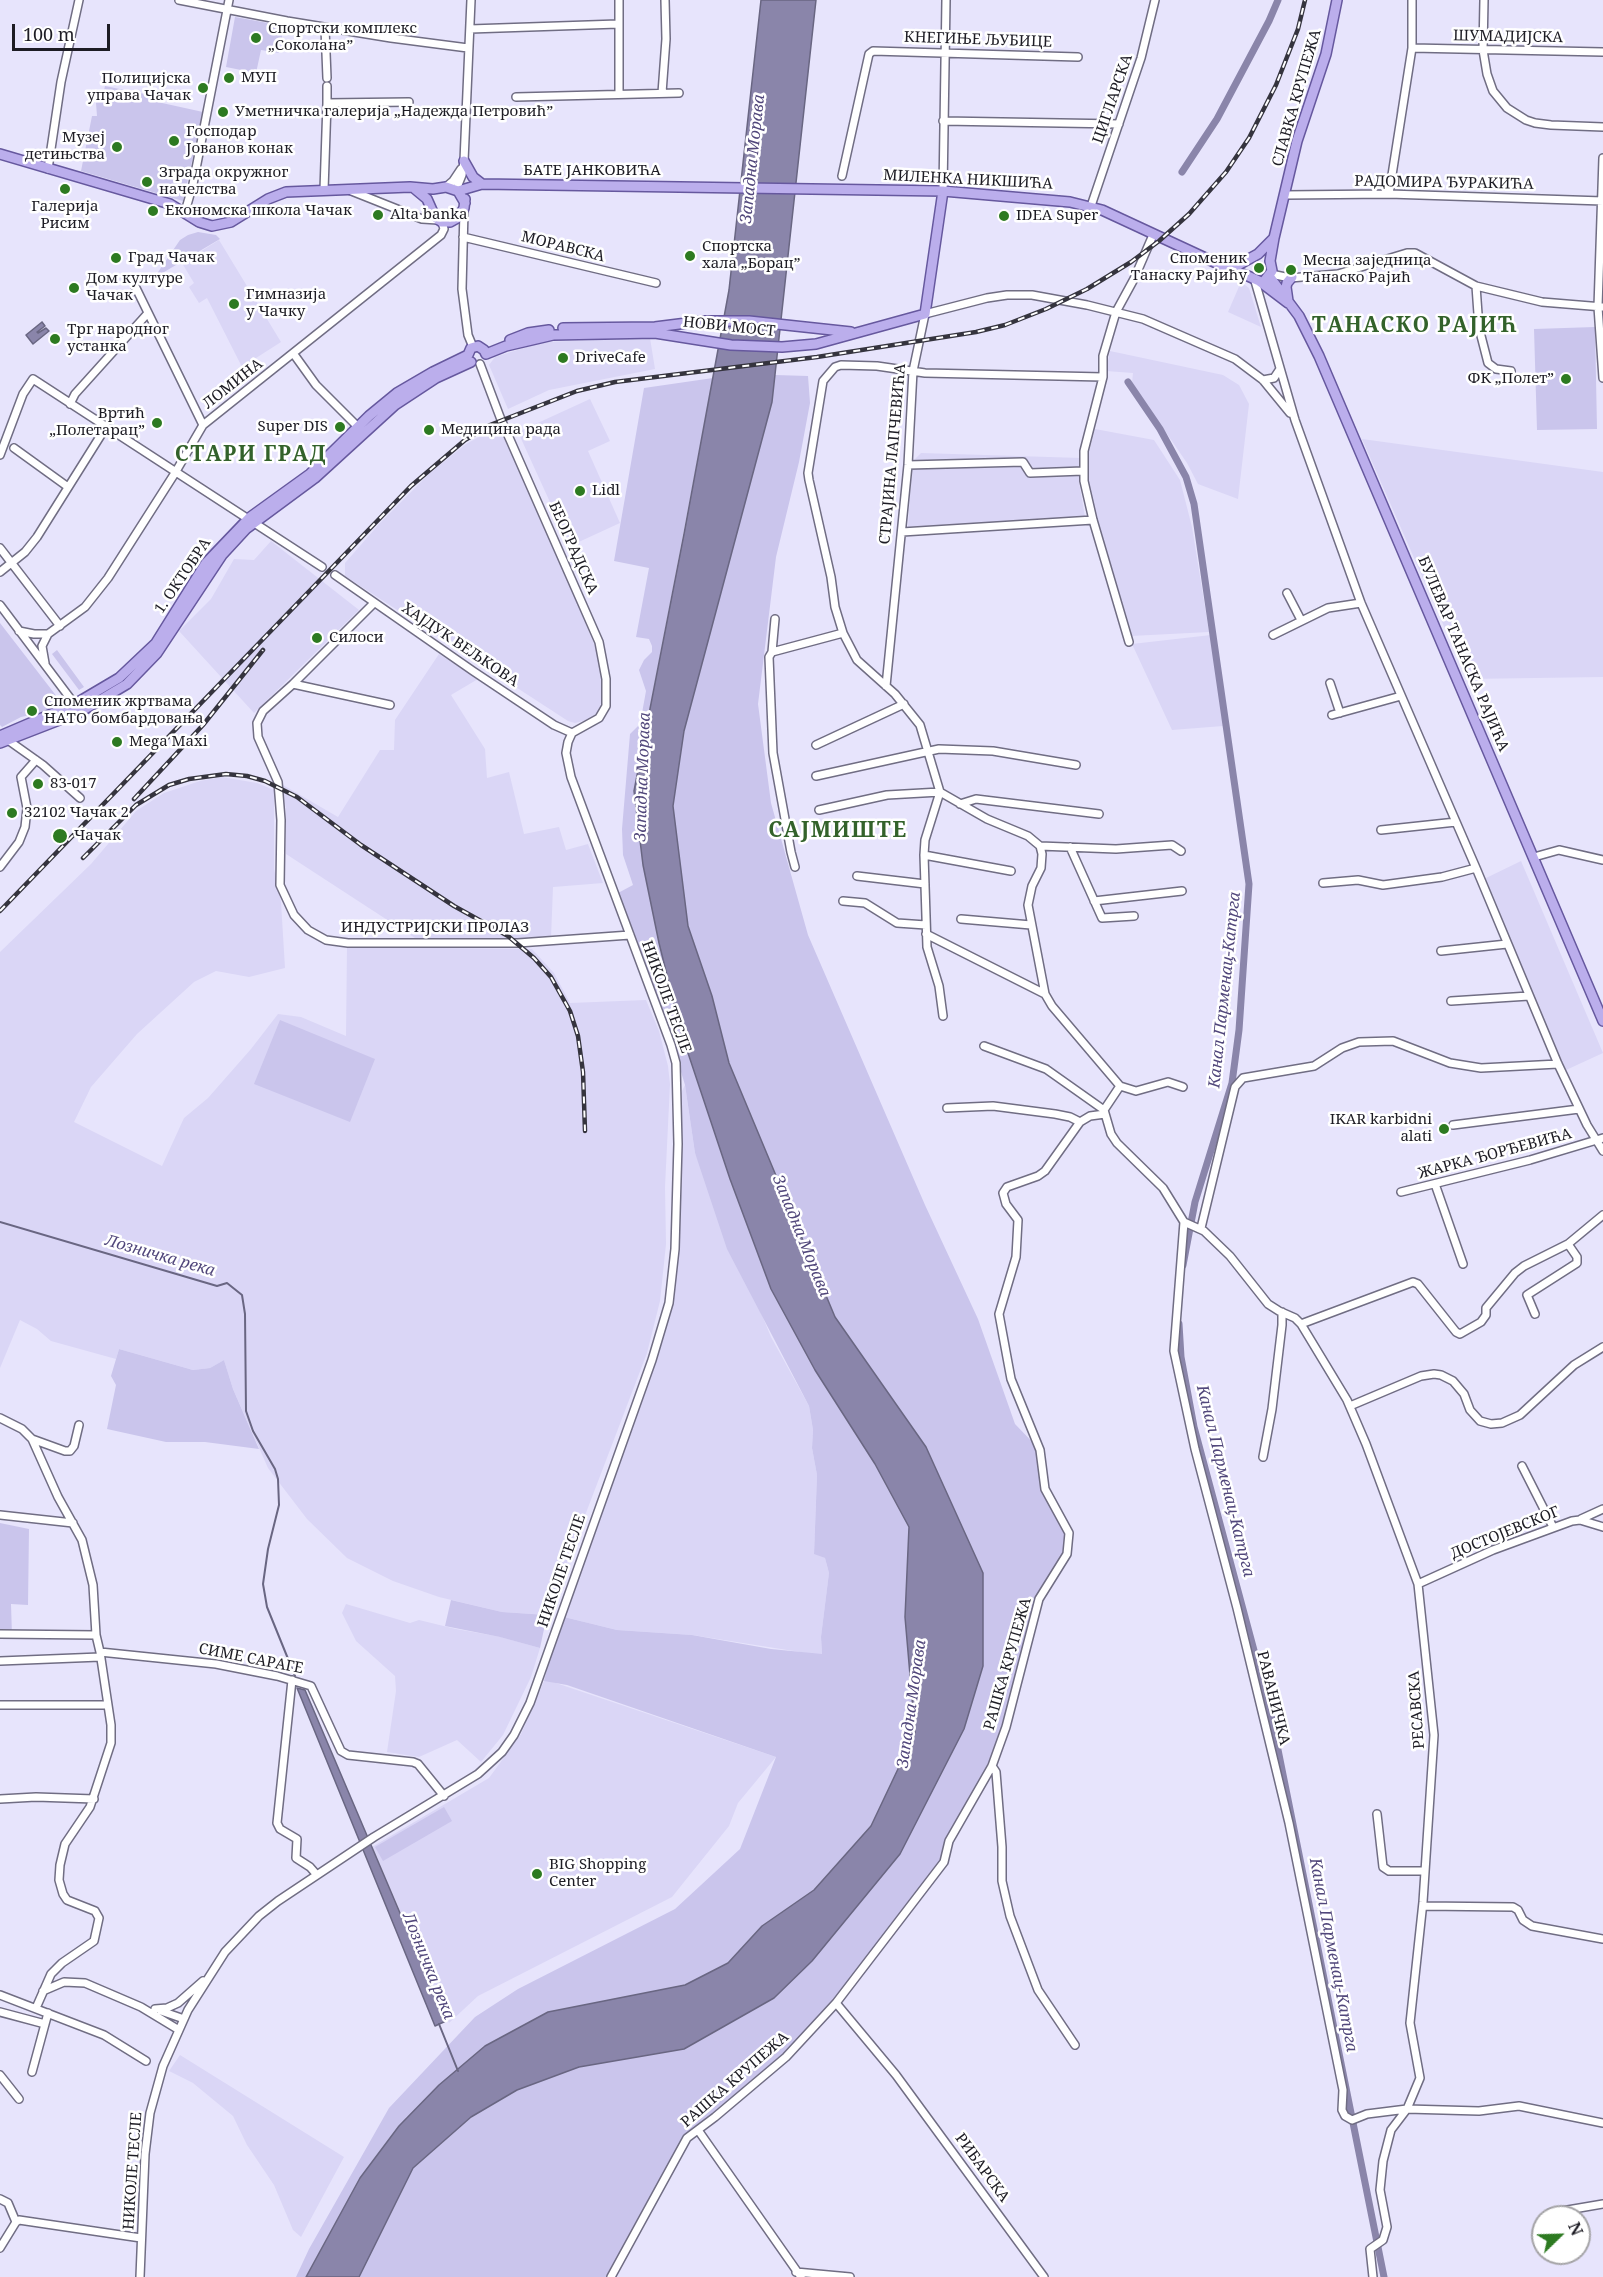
<!DOCTYPE html>
<html>
<head>
<meta charset="utf-8">
<style>
	body { margin:0 }
	#map { position:relative; width:1603px; height:2277px; overflow:hidden; background:#e7e4fc; font-family:"Noto Serif",serif }
	canvas { display:block }
	.north { position:absolute; left:1531px; top:2205px; width:60px; height:60px; box-sizing:border-box; background:#fff; border:2px solid #a5a4a7; border-radius:50%; rotate:67deg; font-size:16px; font-weight:700; line-height:24px; text-align:center; color:#1d1c24 }
	.north::after { content:''; display:block; margin:auto; width:21px; height:27px; background:#2d7a21; clip-path:polygon(50% 0,100% 100%,50% 72%,0 100%) }
	.scale { position:absolute; left:12px; top:24px; width:98px; height:27px; box-sizing:border-box; border:3px solid #1d1c24; border-top:0; padding-left:8px; font-size:18px; line-height:21px; white-space:nowrap; color:#1d1c24; -webkit-text-stroke:4px #fff; paint-order:stroke }
</style>
</head>
<body>
<div id="map">
<canvas width="1603" height="2277"></canvas>
<div class="north">N</div>
<div class="scale">100 m</div>
</div>
<script>
const ctx = document.querySelector('canvas').getContext('2d');
ctx.lineJoin = 'round';
function fillPath(path, color) {
  ctx.fillStyle = color;
  ctx.fill(path, 'evenodd');
}
function toPath(rows) {
  const path = new Path2D();
  for (const r of rows) {
    if (r.length === 3) {
      path.moveTo(r[0] + r[2], r[1]);
      path.arc(r[0], r[1], r[2], 0, 2 * Math.PI);
      continue;
    }
    path.moveTo(r[0], r[1]);
    for (let i = 2; i < r.length; i += 2) path.lineTo(r[i], r[i + 1]);
  }
  return path;
}
function stroke(path, color, width, dash) {
  ctx.strokeStyle = color;
  ctx.lineWidth = width;
  ctx.lineCap = dash ? 'butt' : 'round';
  ctx.setLineDash(dash || []);
  ctx.stroke(path);
}
function write(font, color, halo, rows, align = 'center') {
  ctx.font = font + ' "Noto Serif",serif';
  ctx.lineWidth = 5;
  ctx.setLineDash([]);
  ctx.textBaseline = 'middle';
  ctx.strokeStyle = halo;
  ctx.fillStyle = color;
  for (const [text, x, y, turn = 0] of rows) {
    ctx.save();
    ctx.translate(x, y);
    ctx.rotate((+turn || 0) * Math.PI / 180);
    ctx.textAlign = isNaN(turn) ? turn : align;
    if (halo) ctx.strokeText(text, 0, 0);
    ctx.fillText(text, 0, 0);
    ctx.restore();
  }
}
fillPath(toPath([
	[219,240,281,342,242,367,207,298,199,303,189,287,194,283,182,263],
	[1241,282,1249,288,1261,327,1228,312],
	[650,338,655,369,549,390,508,409,489,365,495,357,543,342],
	[1110,351,1223,375,1239,385,1249,404,1238,499,1198,484,1187,463,1132,383,1133,373,1106,371],
	[590,399,610,441,588,451,620,523,570,546,518,432],
	[499,426,567,578,596,649,603,682,603,694,600,708,595,715,587,720,575,723,568,721,345,576,345,563,380,523,430,473,466,444],
	[1095,429,1154,440,1180,480,1192,527,1209,632,1131,636,1096,522,1085,477,1089,452],
	[1362,439,1603,472,1603,677,1467,679],
	[921,453,1081,458,1079,482,1085,517,908,527,912,462],
	[271,541,359,610,254,713,179,631,211,599,234,559,254,560],
	[1211,635,1223,726,1172,730,1132,644],
	[439,654,478,679,451,695,485,749,487,778,509,772,524,834,559,827,566,850,588,844,603,883,553,887,551,938,415,938,286,854,286,811,283,785,338,817,380,750,394,750,395,720],
	[222,777,257,783,274,790,274,869,281,902,285,968,249,977,216,971,194,982,137,1034,91,1087,74,1122,162,1166,184,1118,208,1098,251,1049,278,1014,301,1017,346,1036,347,947,532,949,554,973,570,1003,646,1000,659,1031,668,1066,670,1084,665,1187,666,1244,660,1301,647,1353,547,1615,502,1612,439,1597,393,1581,347,1558,307,1519,268,1468,233,1389,224,1360,210,1368,193,1370,119,1349,116,1359,51,1341,37,1329,20,1320,0,1368,0,952,91,864,136,811,164,793,200,781],
	[1521,861,1603,1053,1566,1070,1484,879],
	[685,1085,695,1153,771,1337,809,1406,813,1430,812,1448,817,1475,814,1553,825,1558,829,1573,821,1637,822,1655,819,1655,692,1635,617,1630,564,1617,653,1369,673,1300,679,1243,682,1141,680,1095],
	[346,1604,410,1623,419,1620,456,1629,501,1637,540,1648,531,1677,503,1735,481,1762,457,1740,419,1757,387,1752,396,1691,395,1676,356,1641,342,1613],
	[547,1680,776,1757,738,1803,729,1826,672,1897,478,1996,449,2023,372,1847,489,1778,521,1734,544,1681],
	[180,2055,344,2157,301,2237,293,2230,274,2185,247,2145,233,2116,193,2083,169,2071]
]), '#dad6f6');
fillPath(toPath([
	[235,17,284,26,279,53,261,50,256,73,226,67],
	[105,86,154,96,153,101,203,112,183,201,81,171,92,116,97,116,96,103,98,94,103,95],
	[198,232,216,235,220,239,154,278,180,240,188,235],
	[1259,268,7],
	[1595,327,1597,429,1537,430,1534,329],
	[775,375,808,376,810,403,799,462,776,557,758,704,771,803,808,935,925,1205,978,1319,1015,1424,1040,1450,1045,1489,1069,1533,1067,1554,1039,1599,992,1766,949,1841,944,1862,836,2003,786,2057,687,2138,611,2277,359,2277,413,2168,471,2117,517,2090,579,2067,684,2049,773,1998,900,1854,983,1573,926,1447,835,1317,729,1063,712,996,688,926,673,806,684,731,772,402],
	[713,378,634,791,643,865,659,943,681,1032,730,1179,771,1289,815,1370,875,1464,910,1527,905,1617,915,1733,871,1826,814,1890,762,1926,728,1963,685,1985,548,2012,399,2126,360,2178,306,2277,296,2277,309,2249,389,2108,475,2017,518,1989,675,1909,740,1849,776,1757,567,1685,544,1681,552,1649,564,1617,617,1630,692,1635,771,1649,822,1654,821,1637,829,1573,825,1558,814,1554,817,1475,812,1448,813,1430,809,1406,727,1249,695,1153,685,1085,663,1012,618,893,633,885,623,855,622,829,630,734,640,724,646,691,639,670,644,660,652,652,652,646,649,639,636,637,649,568,614,561,644,388],
	[0,623,61,702,58,708,53,710,21,717,2,727,0,725],
	[57,650,84,687,79,690,52,654],
	[280,1020,375,1059,350,1122,254,1084],
	[119,1349,193,1370,210,1368,224,1360,233,1389,259,1449,205,1442,166,1442,107,1429,116,1385,111,1376],
	[0,1523,29,1529,28,1605,11,1604,12,1636,0,1637],
	[451,1600,502,1612,547,1615,540,1648,500,1637,445,1626],
	[444,1807,452,1821,383,1861,375,1847]
]), '#cac5ec');
const water = toPath([
	[761,0,816,0,772,402,684,731,673,806,688,926,712,996,729,1063,835,1317,926,1447,983,1573,983,1666,964,1729,900,1854,812,1961,774,1998,684,2049,579,2067,517,2090,471,2117,413,2168,359,2277,306,2277,360,2178,399,2126,439,2085,485,2046,548,2012,685,1985,728,1963,762,1926,814,1890,871,1826,915,1733,905,1617,909,1527,875,1464,815,1370,771,1289,730,1179,681,1032,659,943,643,865,634,791,684,534,729,290,761,0],
	[42,322,45,326,37,332,38,333,46,328,49,331,33,344,26,335,42,322],
	[297,1688,305,1690,446,2021,435,2026,297,1688]
]);
fillPath(water, '#8a85aa');
stroke(water, '#696682', 1.5);
stroke(toPath([
	[0,1222,217,1286,227,1283,242,1295,245,1314,246,1411,253,1431,275,1469,278,1479,279,1505,268,1549,263,1584,267,1607,295,1676],
	[439,2024,458,2071]
]), '#696682', 2);
stroke(toPath([
	[1182,172,1217,119,1269,21,1278,0],
	[1128,382,1160,429,1186,477,1194,504,1249,884,1239,1030,1232,1083,1195,1202,1183,1265],
	[1179,1324,1181,1357,1194,1427,1270,1710,1384,2277]
]), '#8a85aa', 7);
const minor = toPath([
	[179,0,287,21,391,38,468,48],
	[619,0,619,94],
	[1484,0,1483,50,1487,74,1493,91,1507,108,1526,120,1535,123,1551,125,1603,127],
	[325,28,327,78],
	[470,29,618,24],
	[1412,48,1603,52],
	[327,86,327,103],
	[662,93,666,39,665,0],
	[516,97,679,93],
	[943,121,1119,124],
	[1603,158,1598,307,1603,378],
	[48,169,61,82,79,0],
	[842,176,869,54,873,51,1078,57],
	[446,187,453,181,461,169],
	[324,190,327,103,409,102],
	[349,190,422,219,438,220],
	[456,190,462,175,464,161,471,0],
	[943,191,946,0],
	[1389,194,1412,48,1412,0],
	[1285,195,1389,194,1603,201],
	[1091,206,1141,58,1155,0],
	[464,210,462,289,468,335,473,347],
	[185,212,193,184,229,0],
	[463,237,656,283],
	[1271,274,1290,278,1338,274,1407,253,1415,253,1476,286,1542,302,1603,307],
	[1255,281,1295,420,1361,603,1476,868,1558,1064,1587,1125,1603,1151],
	[135,286,203,425],
	[1476,286,1479,328,1488,363,1496,369,1511,371],
	[293,353,316,385,361,430],
	[480,364,500,417,599,642,606,679,606,706,599,718,572,733],
	[1103,377,925,373,877,366,841,365,835,367,823,381,808,473,809,480,831,577,835,607,843,633,857,660,895,694,920,725,940,792,987,819,1028,836,1040,846,1042,854,1041,868,1032,886,1028,905,1045,994,1052,1006,1120,1086,1104,1110,1111,1134,1117,1143,1163,1188,1184,1222,1204,1231,1230,1256,1268,1304,1279,1311,1295,1318,1301,1324,1347,1400,1366,1444,1418,1584,1434,1735,1423,1902,1410,2023,1420,2078,1407,2109,1391,2130,1383,2161,1380,2190,1387,2227,1383,2240,1370,2249,1373,2277],
	[1263,380,1274,378,1280,369],
	[70,404,75,394,148,313],
	[14,448,68,487],
	[0,455,23,394,33,379,322,567],
	[908,465,1023,462,1030,473,1083,471],
	[902,532,1093,520],
	[0,548,60,626],
	[0,572,25,552,37,537,106,427],
	[335,575,473,671,554,725,572,733],
	[1287,593,1301,620],
	[374,603,293,684,263,711,257,723,258,737,278,782,281,820,280,885,294,915,308,930,326,940,348,943,518,943,630,935],
	[0,605,76,706],
	[775,619,772,652,769,657,773,753,791,852,795,867],
	[19,631,34,634,48,634,85,607,108,578,175,473,203,425,441,235,444,229,442,222],
	[1273,635,1328,608,1361,603],
	[1129,642,1093,520,1084,481,1084,451,1103,377,1103,356,1116,312,1134,279,1153,235],
	[772,652,843,633],
	[45,663,42,646,48,634],
	[1330,683,1340,713],
	[293,684,390,705],
	[886,686,908,465,913,371,925,314,987,298,1007,295,1032,295,1087,305,1143,319,1235,359,1263,380,1290,413],
	[1332,715,1401,696],
	[5,738,43,765,80,798],
	[816,745,904,704],
	[816,776,939,749,993,751,1076,765],
	[960,804,976,799,1099,814],
	[819,810,887,795,940,792,925,840,924,855,927,947,939,986,943,1016],
	[1381,830,1456,822],
	[1040,846,1116,849,1172,845,1181,851],
	[1070,847,1102,918,1134,916],
	[924,855,1011,871],
	[1534,857,1559,850,1603,860],
	[0,867,19,842,25,827,27,808,21,777,36,760],
	[857,876,925,884],
	[1323,883,1358,880,1383,885,1442,877,1476,868],
	[843,901,865,903,897,923,926,925],
	[1094,901,1182,891],
	[961,919,1031,925],
	[926,934,1045,994],
	[1441,951,1507,944],
	[1451,1001,1529,996],
	[984,1046,1046,1069,1104,1110],
	[1120,1086,1136,1091,1168,1082,1183,1087],
	[947,1108,993,1106,1055,1114,1070,1117,1080,1122],
	[1453,1125,1579,1109],
	[1435,1184,1463,1264],
	[1401,1192,1530,1160,1603,1138],
	[1184,1222,1174,1351,1195,1449,1237,1608,1289,1823,1343,2090,1342,2110,1345,2116,1352,2120,1367,2114,1407,2109,1479,2111,1519,2106,1603,2123],
	[1201,1228,1235,1087,1243,1078,1314,1066,1342,1048,1359,1042,1393,1041,1450,1063,1481,1068,1558,1064],
	[1535,1314,1527,1295,1577,1263,1577,1257,1568,1244],
	[1301,1324,1413,1282,1418,1284,1456,1332,1460,1334,1481,1322,1486,1315,1486,1308,1515,1273,1524,1266,1568,1244,1603,1215],
	[1350,1406,1421,1376,1434,1374,1441,1375,1453,1381,1464,1394,1470,1410,1480,1421,1491,1424,1502,1423,1520,1415,1574,1365,1603,1347],
	[0,1418,22,1429,32,1439,58,1497,82,1540,93,1585,96,1635,100,1652,216,1664,277,1676,311,1686,341,1751,348,1755,413,1762,418,1764,444,1796],
	[32,1439,65,1451,70,1451,74,1446,79,1425],
	[1263,1457,1272,1409,1282,1325,1282,1312],
	[1522,1466,1553,1527],
	[0,1515,73,1523],
	[1581,1519,1603,1509],
	[1418,1584,1493,1550,1572,1521,1580,1520,1603,1527],
	[0,1634,96,1635],
	[0,1661,100,1657],
	[292,1680,277,1823,280,1829,297,1839,296,1858,310,1867,317,1875],
	[0,1705,107,1705],
	[992,1766,996,1772,1002,1847,1002,1881,1010,1916,1038,1990,1075,2045],
	[0,1799,36,1797,94,1799],
	[1377,1814,1383,1867,1389,1871,1425,1871],
	[1423,1906,1513,1907,1518,1910,1523,1920,1532,1926,1603,1939],
	[43,1991,64,1982,85,1983,141,2007,179,2030],
	[0,1995,104,2035,146,2061],
	[836,2003,896,2075,1044,2277],
	[36,2008,51,1974,62,1963,94,1941,99,1918,95,1911,67,1900,63,1894,59,1880,60,1865,65,1844,90,1807,111,1743,111,1725,100,1652],
	[155,2009,167,2008,178,2003,203,1981],
	[161,2011,184,2019],
	[0,2012,45,2024],
	[32,2072,48,2013],
	[0,2075,19,2099],
	[698,2130,801,2277],
	[0,2199,8,2203,16,2222],
	[1550,2213,1603,2204],
	[0,2248,16,2222,19,2220,141,2238],
	[796,2272,850,2277],
	[140,2277,145,2154,150,2113,163,2066,188,2010,225,1952,259,1916,278,1901,374,1837,478,1774,502,1752,514,1735,530,1703,652,1360,669,1303,675,1249,678,1144,676,1063,671,1045,571,777,566,753,568,742,572,733],
	[611,2277,687,2138,715,2117,786,2057,836,2003,944,1862,949,1841,992,1766,1006,1727,1039,1599,1067,1554,1069,1533,1045,1489,1040,1450,1011,1379,999,1314,1016,1257,1018,1220,1006,1204,1003,1193,1007,1187,1038,1176,1045,1171,1080,1122,1090,1116,1105,1114]
]);
const major = toPath([
	[0,154,170,204,199,222,212,226,231,222,268,199,286,192,410,187,433,189,446,187,458,191,465,203],
	[464,161,473,177,482,184],
	[415,189,427,199,435,217,442,222,450,222,459,217,464,208,465,199],
	[458,191,482,184,943,191,1070,202,1102,210,1227,268,1248,276,1259,281,1288,303],
	[1227,268,1238,265,1258,254,1274,238],
	[1269,276,1299,316,1319,356,1603,1021],
	[1265,280,1272,271,1270,261,1274,238,1297,141,1326,54,1337,0],
	[1288,301,1286,287,1287,283,1292,277],
	[563,328,655,327,703,321,749,321,851,332],
	[510,340,528,333,549,330],
	[486,354,506,346,553,335,655,333,731,345,782,347,816,344,925,314,943,191],
	[468,355,471,348,478,346,484,350,486,354],
	[0,736,75,704,119,678,156,643,206,563,249,518,310,474,369,416,397,393,433,372,468,355],
	[0,743,80,712,127,684,157,653,222,555,246,529,315,478,395,405,436,378,471,362]
]);
stroke(minor, '#706d83', 10);
stroke(major, '#66589e', 12);
stroke(minor, '#fff', 7);
stroke(major, '#bbaeec', 9);
const rail = toPath([
	[134,799,203,725,263,650],
	[83,858,136,805,169,785,189,779,226,774,247,776,265,781,297,797,361,845,454,906,508,936,534,958,551,977,570,1011,578,1036,583,1072,585,1131],
	[0,911,411,486,465,440,490,425,577,391,615,382,817,357,976,332,1005,325,1046,309,1087,289,1131,262,1159,241,1189,214,1226,172,1249,138,1276,85,1298,29,1305,0]
]);
stroke(rail, '#35343e', 4.5);
stroke(rail, '#fff', 2, [7]);
for (const [x, y, r, color] of [
	[256,38,6,"#2d7a21"],
	[229,78,6,"#2d7a21"],
	[203,88,6,"#2d7a21"],
	[223,112,6,"#2d7a21"],
	[174,141,6,"#2d7a21"],
	[117,147,6,"#2d7a21"],
	[147,182,6,"#2d7a21"],
	[65,189,6,"#2d7a21"],
	[153,211,6,"#2d7a21"],
	[378,215,6,"#2d7a21"],
	[1004,216,6,"#2d7a21"],
	[690,256,6,"#2d7a21"],
	[116,258,6,"#2d7a21"],
	[1259,268,6,"#2d7a21"],
	[1291,270,6,"#2d7a21"],
	[74,288,6,"#2d7a21"],
	[234,304,6,"#2d7a21"],
	[55,339,6,"#2d7a21"],
	[563,358,6,"#2d7a21"],
	[1566,379,6,"#2d7a21"],
	[157,423,6,"#2d7a21"],
	[340,427,6,"#2d7a21"],
	[429,430,6,"#2d7a21"],
	[580,491,6,"#2d7a21"],
	[317,638,6,"#2d7a21"],
	[32,711,6,"#2d7a21"],
	[117,742,6,"#2d7a21"],
	[38,784,6,"#2d7a21"],
	[12,813,6,"#2d7a21"],
	[60,836,8,"#2d7a21"],
	[1444,1129,6,"#2d7a21"],
	[537,1874,6,"#2d7a21"]
]) {
  const dot = new Path2D();
  dot.arc(x, y, r, 0, 2 * Math.PI);
  ctx.fillStyle = color;
  ctx.fill(dot);
  stroke(dot, '#fff', 2);
}
write('15px', '#1d1c24', '#fff', [
	["Спортски комплекс",268,29],
	["„Соколана”",268,46],
	["МУП",241,78],
	["Полицијска",191,79,"right"],
	["управа Чачак",191,96,"right"],
	["Уметничка галерија „Надежда Петровић”",235,112],
	["Господар",186,132],
	["Јованов конак",186,149],
	["Музеј",105,138,"right"],
	["детињства",105,155,"right"],
	["Зграда окружног",159,173],
	["начелства",159,190],
	["Галерија",65,207,"center"],
	["Рисим",65,224,"center"],
	["Економска школа Чачак",165,211],
	["Alta banka",390,215],
	["IDEA Super",1016,216],
	["Спортска",702,247],
	["хала „Борац”",702,264],
	["Град Чачак",128,258],
	["Споменик",1247,259,"right"],
	["Танаску Рајићу",1247,276,"right"],
	["Месна заједница",1303,261],
	["Танаско Рајић",1303,278],
	["Дом културе",86,279],
	["Чачак",86,296],
	["Гимназија",246,295],
	["у Чачку",246,312],
	["Трг народног",67,330],
	["устанка",67,347],
	["DriveCafe",575,358],
	["ФК „Полет”",1554,379,"right"],
	["Вртић",145,414,"right"],
	["„Полетарац”",145,431,"right"],
	["Super DIS",328,427,"right"],
	["Медицина рада",441,430],
	["Lidl",592,491],
	["Силоси",329,638],
	["Споменик жртвама",44,702],
	["НАТО бомбардовања",44,719],
	["Mega Maxi",129,742],
	["83-017",50,784],
	["32102 Чачак 2",24,813],
	["Чачак",74,836],
	["IKAR karbidni",1432,1120,"right"],
	["alati",1432,1137,"right"],
	["BIG Shopping",549,1865],
	["Center",549,1882]
], 'left');
write('15px', '#1d1c24', '#fff', [
	["ШУМАДИЈСКА",1508,37,1],
	["КНЕГИЊЕ ЉУБИЦЕ",978,40,2],
	["СЛАВКА КРУПЕЖА",1297,98,-74],
	["ЦИГЛАРСКА",1113,99,-71],
	["БАТЕ ЈАНКОВИЋА",592,171],
	["МИЛЕНКА НИКШИЋА",968,180,3],
	["РАДОМИРА ЂУРАКИЋА",1444,183,1],
	["МОРАВСКА",563,247,14],
	["НОВИ МОСТ",729,327,6],
	["ЛОМИНА",233,384,-38],
	["СТРАЈИНА ЛАПЧЕВИЋА",893,454,-85],
	["БЕОГРАДСКА",573,548,66],
	["1. ОКТОБРА",183,576,-56],
	["ХАЈДУК ВЕЉКОВА",460,645,34],
	["БУЛЕВАР ТАНАСКА РАЈИЋА",1463,654,67],
	["ИНДУСТРИЈСКИ ПРОЛАЗ",435,928],
	["НИКОЛЕ ТЕСЛЕ",666,997,70],
	["ЖАРКА ЂОРЂЕВИЋА",1495,1154,-15],
	["ДОСТОЈЕВСКОГ",1505,1533,-22],
	["НИКОЛЕ ТЕСЛЕ",562,1571,-71],
	["СИМЕ САРАГЕ",251,1659,11],
	["РАШКА КРУПЕЖА",1008,1664,-74],
	["РАВАНИЧКА",1273,1698,76],
	["РЕСАВСКА",1417,1710,-94],
	["РАШКА КРУПЕЖА",735,2080,-41],
	["РИБАРСКА",982,2168,54],
	["НИКОЛЕ ТЕСЛЕ",133,2171,-86]
]);
write('italic 16px', '#51477b', '#fff', [
	["Западна Морава",753,159,-84],
	["Западна Морава",643,777,-88],
	["Канал Парменац-Катрга",1225,990,-84],
	["Западна Морава",801,1236,68],
	["Лозничка река",160,1256,16],
	["Канал Парменац-Катрга",1225,1481,76],
	["Западна Морава",912,1704,-82],
	["Канал Парменац-Катрга",1333,1955,79],
	["Лозничка река",428,1966,68]
]);
ctx.letterSpacing = '1.5px';
write('bold 21px', '#33622b', '#fff', [
	["ТАНАСКО РАЈИЋ",1415,326],
	["СТАРИ ГРАД",251,455],
	["САЈМИШТЕ",838,831]
]);
ctx.letterSpacing = '0px';
</script>
</body>
</html>
